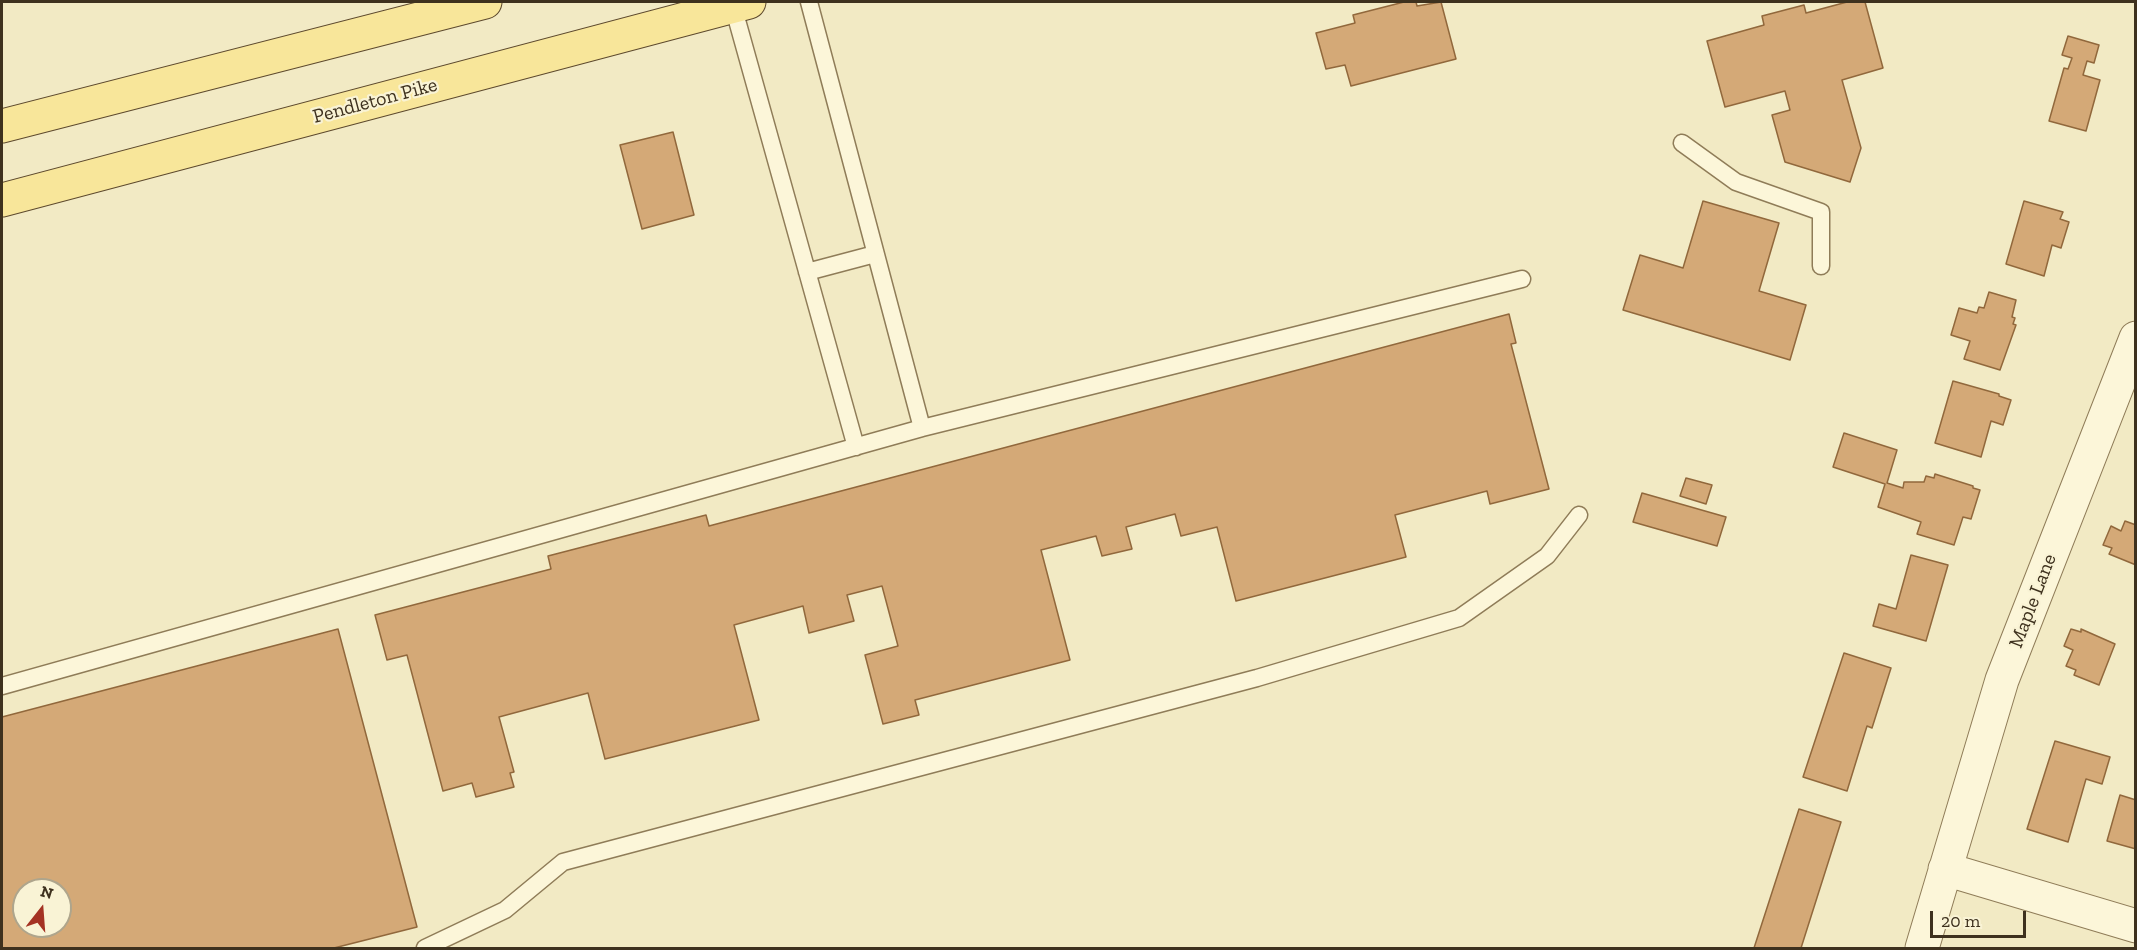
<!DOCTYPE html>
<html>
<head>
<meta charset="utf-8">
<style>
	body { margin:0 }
	#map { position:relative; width:2137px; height:950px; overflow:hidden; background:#f2eac4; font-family:"Zilla Slab",serif }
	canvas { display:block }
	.frame { position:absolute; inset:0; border:3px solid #3e311e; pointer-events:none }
	.north { position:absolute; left:12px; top:878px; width:60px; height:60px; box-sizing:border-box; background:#f9f3d5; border:2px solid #aea58c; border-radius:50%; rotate:17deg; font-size:16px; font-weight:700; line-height:24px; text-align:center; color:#3e311e }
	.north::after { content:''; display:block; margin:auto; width:21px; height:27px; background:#a43223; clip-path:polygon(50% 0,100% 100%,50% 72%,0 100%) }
	.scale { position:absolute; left:1930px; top:911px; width:96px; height:27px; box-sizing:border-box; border:3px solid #3e311e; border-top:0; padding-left:8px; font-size:18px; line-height:21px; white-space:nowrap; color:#3e311e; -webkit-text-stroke:4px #f9f3d5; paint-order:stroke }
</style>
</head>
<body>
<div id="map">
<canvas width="2137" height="950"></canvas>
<div class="frame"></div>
<div class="north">N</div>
<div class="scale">20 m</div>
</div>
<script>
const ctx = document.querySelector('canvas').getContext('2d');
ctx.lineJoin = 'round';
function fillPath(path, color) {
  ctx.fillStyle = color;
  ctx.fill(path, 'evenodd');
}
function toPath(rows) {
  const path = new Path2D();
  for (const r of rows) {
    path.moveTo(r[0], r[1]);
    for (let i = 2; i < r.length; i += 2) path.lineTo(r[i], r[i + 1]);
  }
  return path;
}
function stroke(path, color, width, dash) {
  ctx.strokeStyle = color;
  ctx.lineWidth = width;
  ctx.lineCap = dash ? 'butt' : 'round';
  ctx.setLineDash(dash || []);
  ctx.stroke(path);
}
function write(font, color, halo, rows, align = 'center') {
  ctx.font = font + ' "Zilla Slab",serif';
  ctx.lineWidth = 4.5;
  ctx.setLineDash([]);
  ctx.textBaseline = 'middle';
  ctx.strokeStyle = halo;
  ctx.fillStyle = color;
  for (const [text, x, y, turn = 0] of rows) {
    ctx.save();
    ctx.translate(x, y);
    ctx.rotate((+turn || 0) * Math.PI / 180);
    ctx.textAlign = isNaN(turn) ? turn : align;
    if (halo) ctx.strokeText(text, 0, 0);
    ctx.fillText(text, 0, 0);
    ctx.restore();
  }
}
const building = toPath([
	[1404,2,1416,2,1417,6,1441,2,1456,59,1351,86,1345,65,1326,69,1316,33,1355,23,1353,15,1404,2],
	[1847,2,1865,2,1883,68,1842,80,1861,148,1850,182,1785,162,1772,115,1790,110,1785,91,1725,107,1707,41,1764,25,1762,16,1804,5,1806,13,1847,2],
	[2068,36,2099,45,2094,63,2087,61,2083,75,2100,80,2086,131,2049,121,2064,68,2068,69,2072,58,2062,55,2068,36],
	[673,132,694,215,642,229,620,145,673,132],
	[1703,201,1779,223,1759,291,1806,305,1790,360,1623,310,1640,255,1683,268,1703,201],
	[2024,201,2063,212,2060,219,2069,222,2061,248,2052,245,2044,276,2006,264,2024,201],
	[1989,292,2016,300,2012,317,2015,318,2013,324,2016,325,2000,370,1964,359,1970,341,1951,335,1959,308,1977,313,1979,307,1984,308,1989,292],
	[1509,314,1516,343,1511,344,1549,489,1490,504,1487,491,1395,515,1406,557,1236,601,1217,527,1181,536,1175,514,1126,527,1132,549,1102,556,1096,536,1041,550,1070,660,915,700,919,715,883,724,865,655,898,646,882,586,847,595,854,621,809,633,803,606,734,625,759,720,605,759,588,693,499,717,514,772,510,773,514,787,476,797,472,783,443,791,407,655,387,660,375,615,551,569,548,556,706,515,709,526,1509,314],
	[1953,381,1999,394,1999,396,2011,400,2003,425,1991,421,1981,457,1935,443,1953,381],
	[1844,433,1897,450,1887,483,1903,488,1904,482,1924,482,1926,476,1934,478,1935,474,1973,486,1973,488,1980,490,1971,519,1963,517,1954,545,1917,534,1921,522,1878,507,1885,484,1833,467,1844,433],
	[1686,478,1712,485,1706,504,1680,496,1686,478],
	[1642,493,1726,517,1717,546,1633,522,1642,493],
	[2125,521,2136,525,2136,565,2109,554,2112,548,2103,545,2111,526,2121,531,2125,521],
	[1911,555,1948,565,1926,641,1873,626,1879,604,1896,609,1911,555],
	[338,629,417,927,334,948,2,948,2,717,338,629],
	[24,890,60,890,60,926,24,926,24,890],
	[2071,629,2081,632,2081,629,2115,644,2099,685,2074,675,2076,670,2066,666,2073,650,2064,646,2071,629],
	[1844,653,1891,668,1872,728,1867,726,1847,791,1803,777,1844,653],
	[2055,741,2110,757,2102,784,2086,779,2068,842,2027,829,2055,741],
	[2120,795,2136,800,2136,849,2107,841,2120,795],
	[1799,809,1841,822,1801,948,1754,948,1799,809]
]);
fillPath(building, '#d4a977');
stroke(building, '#91683c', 1.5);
const lane = toPath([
	[733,6,856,447],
	[1682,143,1736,182,1821,212,1821,266],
	[807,272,875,254],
	[922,428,1522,279],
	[2,686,922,428,809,2],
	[425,948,505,910,563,862,1257,678,1459,618,1547,556,1579,515]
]);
const street = toPath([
	[1945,869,2136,926],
	[1922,948,2002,680,2136,338]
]);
const primary = toPath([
	[2,126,485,2],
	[2,200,749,2]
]);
stroke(lane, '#8f7c58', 19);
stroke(street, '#8f7c58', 35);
stroke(primary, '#5d492d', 35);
stroke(lane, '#fcf6d9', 16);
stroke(street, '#fcf6d9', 33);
stroke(primary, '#f8e69a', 33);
write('20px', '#3e311e', '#f9f3d5', [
	["Pendleton Pike",375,101,-15],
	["Maple Lane",2033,601,-69]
]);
</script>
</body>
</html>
